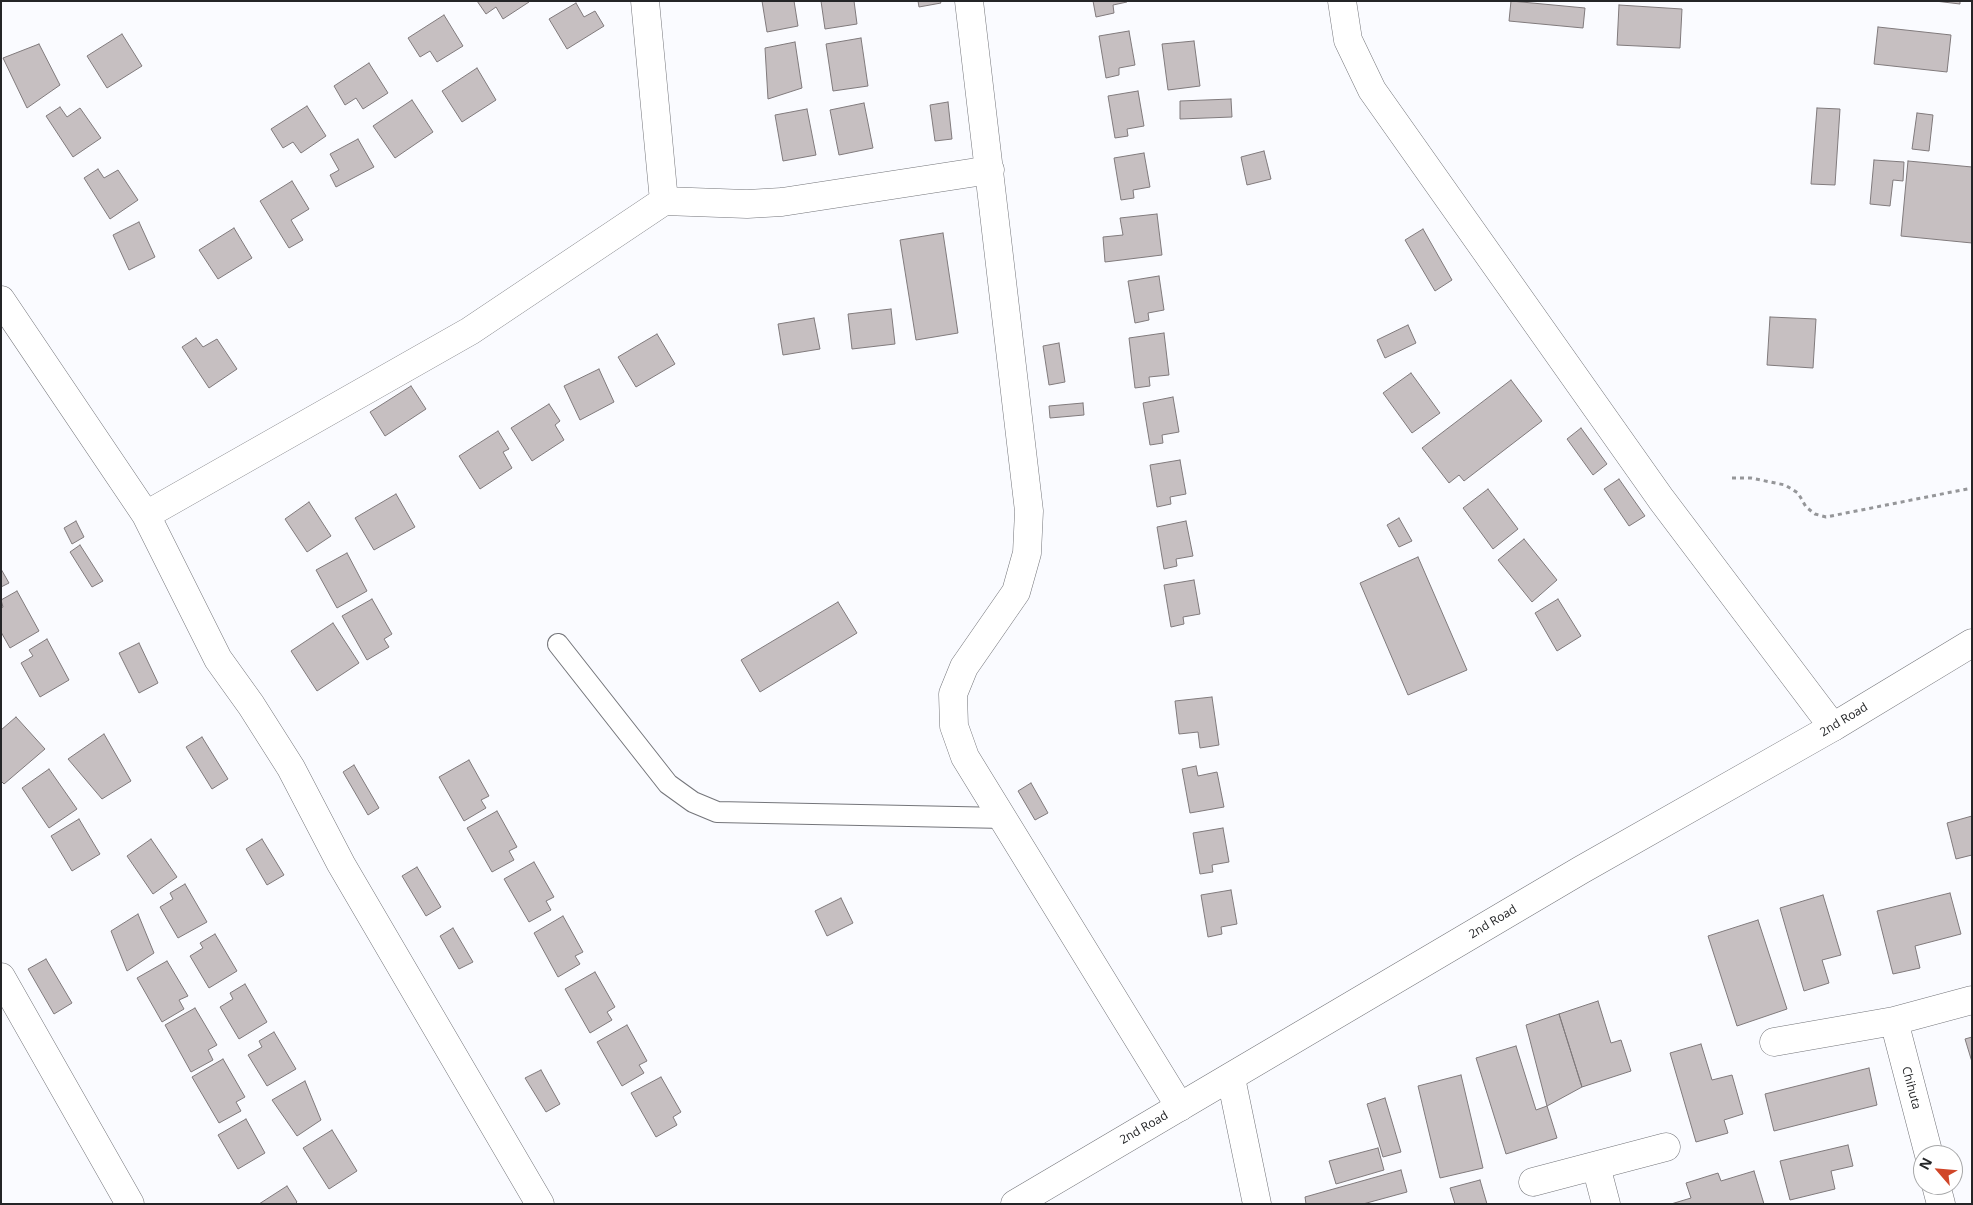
<!DOCTYPE html>
<html>
<head>
<meta charset="utf-8">
<style>
	body { margin:0 }
	#map { position:relative; width:1973px; height:1205px; overflow:hidden; background:#fafbff; font-family:"Open Sans",sans-serif }
	canvas { display:block }
	.frame { position:absolute; inset:0; border:2px solid #242527; pointer-events:none }
	.north { position:absolute; left:1913px; top:1145px; width:50px; height:50px; box-sizing:border-box; background:#fff; border:1px solid #a7a8a9; border-radius:50%; rotate:297deg; font-size:14px; font-weight:700; line-height:20px; text-align:center; color:#242527 }
	.north::after { content:''; display:block; margin:auto; width:18px; height:22px; background:#d04629; clip-path:polygon(50% 0,100% 100%,50% 72%,0 100%) }
</style>
</head>
<body>
<div id="map">
<canvas width="1973" height="1205"></canvas>
<div class="frame"></div>
<div class="north">N</div>
</div>
<script>
const ctx = document.querySelector('canvas').getContext('2d');
ctx.lineJoin = 'round';
function fillPath(path, color) {
  ctx.fillStyle = color;
  ctx.fill(path, 'evenodd');
}
function toPath(rows) {
  const path = new Path2D();
  for (const r of rows) {
    path.moveTo(r[0], r[1]);
    for (let i = 2; i < r.length; i += 2) path.lineTo(r[i], r[i + 1]);
  }
  return path;
}
function stroke(path, color, width, dash) {
  ctx.strokeStyle = color;
  ctx.lineWidth = width;
  ctx.lineCap = dash ? 'butt' : 'round';
  ctx.setLineDash(dash || []);
  ctx.stroke(path);
}
function write(font, color, halo, rows, align = 'center') {
  ctx.font = font + ' "Open Sans",sans-serif';
  ctx.lineWidth = 4;
  ctx.setLineDash([]);
  ctx.textBaseline = 'middle';
  ctx.strokeStyle = halo;
  ctx.fillStyle = color;
  for (const [text, x, y, turn = 0] of rows) {
    ctx.save();
    ctx.translate(x, y);
    ctx.rotate((+turn || 0) * Math.PI / 180);
    ctx.textAlign = isNaN(turn) ? turn : align;
    if (halo) ctx.strokeText(text, 0, 0);
    ctx.fillText(text, 0, 0);
    ctx.restore();
  }
}
const building = toPath([
	[477,1,528,1,529,2,503,19,496,7,486,14,477,1],
	[762,1,794,1,798,26,767,32,762,1],
	[821,1,854,1,857,24,825,29,821,1],
	[918,1,940,1,941,3,919,7,918,1],
	[1093,1,1127,1,1127,2,1113,5,1114,13,1096,17,1093,1],
	[1511,1,1585,8,1583,28,1509,21,1511,1],
	[1935,1,1960,1,1960,4,1935,1],
	[576,3,584,17,595,11,604,26,567,49,549,19,576,3],
	[1619,5,1682,9,1680,48,1617,45,1619,5],
	[444,15,463,46,437,62,430,51,420,57,408,38,444,15],
	[1878,27,1951,35,1947,72,1874,64,1878,27],
	[1129,31,1135,65,1119,68,1119,75,1106,78,1099,36,1129,31],
	[122,34,142,66,107,88,87,56,122,34],
	[861,38,868,86,833,91,826,44,861,38],
	[1194,41,1200,86,1168,90,1162,44,1194,41],
	[795,42,802,88,768,99,765,48,795,42],
	[39,44,60,85,27,108,3,58,39,44],
	[369,63,388,93,363,109,356,98,345,105,334,86,369,63],
	[477,68,496,100,462,122,442,91,477,68],
	[1138,91,1144,126,1127,129,1128,136,1115,138,1108,96,1138,91],
	[1231,99,1232,117,1180,119,1180,101,1231,99],
	[412,100,433,132,395,158,373,126,412,100],
	[948,102,952,139,935,141,930,105,948,102],
	[864,103,873,148,839,155,830,110,864,103],
	[307,106,326,136,301,153,293,142,283,148,271,129,307,106],
	[60,107,67,117,80,108,101,138,73,157,46,116,60,107],
	[1817,108,1840,109,1835,185,1811,184,1817,108],
	[807,109,816,155,783,161,775,115,807,109],
	[1917,113,1933,115,1929,151,1912,149,1917,113],
	[358,139,374,167,336,187,330,175,339,170,330,154,358,139],
	[1264,151,1271,179,1247,185,1241,157,1264,151],
	[1144,153,1150,187,1133,190,1134,198,1121,200,1114,158,1144,153],
	[1874,160,1904,162,1903,181,1893,180,1890,206,1870,204,1874,160],
	[1908,161,1972,167,1972,243,1901,236,1908,161],
	[98,169,104,178,118,170,138,200,110,219,84,178,98,169],
	[292,181,309,209,291,220,303,240,289,248,260,201,292,181],
	[1157,214,1162,255,1105,262,1103,237,1123,235,1120,218,1157,214],
	[139,222,155,257,129,270,113,235,139,222],
	[234,228,252,258,218,279,199,250,234,228],
	[1423,229,1452,280,1435,291,1405,240,1423,229],
	[943,233,958,333,916,340,900,240,943,233],
	[1159,276,1164,310,1148,313,1149,320,1135,323,1128,281,1159,276],
	[891,309,895,344,852,349,848,314,891,309],
	[1770,317,1816,319,1813,368,1767,365,1770,317],
	[814,318,820,349,783,355,778,324,814,318],
	[1408,325,1416,343,1385,358,1377,340,1408,325],
	[1164,333,1169,375,1149,377,1150,386,1135,388,1129,338,1164,333],
	[657,334,675,364,636,387,618,357,657,334],
	[196,338,203,347,217,339,237,369,209,388,182,347,196,338],
	[1059,343,1065,382,1049,385,1043,346,1059,343],
	[599,369,614,402,580,420,564,386,599,369],
	[1411,373,1440,413,1412,433,1383,393,1411,373],
	[1511,380,1542,421,1464,481,1459,475,1449,483,1422,448,1511,380],
	[411,386,426,409,385,436,370,412,411,386],
	[1173,397,1179,432,1162,435,1163,443,1150,445,1143,403,1173,397],
	[1083,403,1084,415,1050,418,1049,406,1083,403],
	[549,404,560,421,555,425,564,440,532,461,511,428,549,404],
	[1581,428,1607,464,1593,475,1567,439,1581,428],
	[498,431,509,449,503,452,512,468,480,489,459,456,498,431],
	[1180,460,1186,494,1170,497,1171,504,1157,507,1150,465,1180,460],
	[1619,479,1645,516,1629,526,1604,489,1619,479],
	[1488,489,1518,529,1493,549,1463,508,1488,489],
	[396,494,415,527,374,550,355,518,396,494],
	[309,502,331,536,307,552,285,519,309,502],
	[1399,518,1412,541,1399,547,1387,525,1399,518],
	[76,521,84,537,72,544,64,528,76,521],
	[1186,521,1193,556,1176,559,1177,566,1164,569,1157,527,1186,521],
	[1524,539,1557,580,1532,602,1498,560,1524,539],
	[80,545,103,581,92,587,70,552,80,545],
	[347,553,367,591,337,608,316,570,347,553],
	[1418,557,1467,670,1408,695,1360,583,1418,557],
	[1,569,9,583,1,587,1,569],
	[1194,580,1200,614,1183,617,1184,624,1171,627,1164,585,1194,580],
	[17,591,39,631,10,648,1,632,1,608,3,607,1,600,17,591],
	[372,599,392,634,384,639,389,647,367,660,342,616,372,599],
	[1558,599,1581,636,1557,651,1535,613,1558,599],
	[838,602,857,633,760,692,741,660,838,602],
	[333,623,359,663,317,691,291,651,333,623],
	[47,639,69,680,40,697,21,663,33,656,29,650,47,639],
	[139,643,158,683,139,693,119,653,139,643],
	[1212,697,1219,745,1200,748,1198,732,1179,734,1175,701,1212,697],
	[16,717,45,749,4,784,1,781,1,730,16,717],
	[104,734,131,781,102,799,68,759,104,734],
	[202,737,228,779,212,789,186,747,202,737],
	[469,760,489,796,481,800,486,808,464,821,439,777,469,760],
	[354,765,379,808,368,815,343,772,354,765],
	[1196,766,1198,776,1217,772,1224,807,1190,813,1182,769,1196,766],
	[49,769,77,809,49,828,22,788,49,769],
	[1031,783,1048,813,1035,820,1018,791,1031,783],
	[497,811,517,847,509,851,514,860,492,872,467,828,497,811],
	[1972,816,1972,855,1956,859,1947,823,1972,816],
	[79,819,100,854,72,871,51,836,79,819],
	[1223,828,1229,862,1212,865,1213,872,1200,874,1193,833,1223,828],
	[151,839,177,877,153,894,127,856,151,839],
	[262,839,284,875,267,885,246,849,262,839],
	[534,862,554,897,546,901,551,910,529,922,504,879,534,862],
	[417,867,441,907,426,916,402,876,417,867],
	[185,884,207,922,178,938,160,907,173,899,170,893,185,884],
	[1231,890,1237,924,1221,927,1222,934,1208,937,1201,895,1231,890],
	[1950,893,1961,934,1915,946,1920,968,1893,974,1877,911,1950,893],
	[1823,895,1841,955,1822,960,1829,983,1804,991,1780,908,1823,895],
	[841,898,853,923,827,936,815,911,841,898],
	[138,914,154,953,127,971,111,931,138,914],
	[563,916,583,952,575,956,580,964,558,977,534,933,563,916],
	[1758,920,1787,1009,1737,1026,1708,936,1758,920],
	[453,928,473,962,459,969,440,936,453,928],
	[215,934,237,971,209,988,190,956,203,948,200,943,215,934],
	[46,959,72,1003,54,1014,28,969,46,959],
	[167,961,188,996,179,1000,184,1009,162,1022,137,978,167,961],
	[595,972,615,1007,607,1012,612,1020,590,1033,565,989,595,972],
	[245,984,267,1022,239,1039,220,1007,233,999,230,993,245,984],
	[1598,1001,1611,1043,1621,1040,1631,1071,1582,1087,1559,1014,1598,1001],
	[195,1008,217,1045,208,1050,213,1060,191,1072,165,1025,195,1008],
	[1559,1014,1582,1087,1547,1106,1526,1025,1559,1014],
	[627,1025,647,1061,639,1065,644,1073,622,1086,597,1042,627,1025],
	[274,1032,296,1069,267,1086,248,1055,262,1047,259,1041,274,1032],
	[1972,1037,1972,1062,1965,1039,1972,1037],
	[1701,1044,1712,1080,1732,1075,1743,1114,1724,1120,1728,1133,1696,1142,1670,1053,1701,1044],
	[1516,1046,1536,1110,1547,1106,1557,1138,1506,1154,1476,1058,1516,1046],
	[223,1059,245,1097,236,1102,241,1111,219,1123,192,1077,223,1059],
	[1869,1068,1877,1105,1774,1131,1765,1094,1869,1068],
	[541,1070,560,1104,546,1112,525,1078,541,1070],
	[1461,1075,1483,1168,1440,1178,1418,1086,1461,1075],
	[661,1077,681,1112,673,1117,677,1125,656,1137,631,1093,661,1077],
	[305,1081,321,1120,297,1136,272,1100,305,1081],
	[1385,1098,1401,1152,1383,1157,1367,1104,1385,1098],
	[246,1119,265,1153,238,1169,218,1135,246,1119],
	[332,1130,357,1171,329,1189,303,1148,332,1130],
	[1848,1145,1853,1166,1831,1171,1835,1189,1790,1200,1780,1161,1848,1145],
	[1378,1148,1384,1170,1336,1184,1329,1161,1378,1148],
	[1401,1170,1407,1192,1363,1204,1306,1204,1305,1197,1401,1170],
	[1754,1171,1764,1204,1671,1204,1691,1198,1686,1183,1718,1173,1721,1181,1754,1171],
	[1480,1180,1487,1204,1455,1204,1450,1188,1480,1180],
	[287,1186,297,1202,295,1204,259,1204,287,1186]
]);
fillPath(building, '#c6bfc1');
stroke(building, '#807a7c', 1);
const service = toPath([
	[558,644,668,784,693,802,717,812,1004,818]
]);
const minor = toPath([
	[645,1,664,201],
	[969,1,1029,511,1027,553,1016,592,964,667,953,694,954,726,965,757,1180,1107],
	[1342,1,1348,40,1372,90,1661,499,1833,727],
	[1,300,146,515,218,659,251,705,291,768,341,864,540,1204],
	[146,515,470,331,664,201,747,204,782,202,990,170],
	[1,977,130,1204],
	[1894,1021,1929,1155],
	[1774,1042,1894,1021,1972,1000],
	[1231,1078,1257,1204],
	[1596,1166,1606,1204],
	[1533,1182,1666,1147],
	[1936,1185,1941,1204]
]);
const tertiary = toPath([
	[1015,1204,1581,870,1833,727,1972,643]
]);
stroke(service, '#74757a', 22);
stroke(minor, '#74757a', 29);
stroke(tertiary, '#74757a', 29);
stroke(toPath([
	[1732,478,1751,478,1785,485,1798,493,1806,507,1815,514,1826,517,1972,488]
]), '#959699', 3, [4, 4]);
stroke(service, '#fff', 20);
stroke(minor, '#fff', 28);
stroke(tertiary, '#fff', 28);
write('12px', '#242527', '#fff', [
	["2nd Road",1844,720,-31],
	["2nd Road",1493,922,-31],
	["Chihuta",1911,1088,75],
	["2nd Road",1144,1128,-30]
]);
</script>
</body>
</html>
